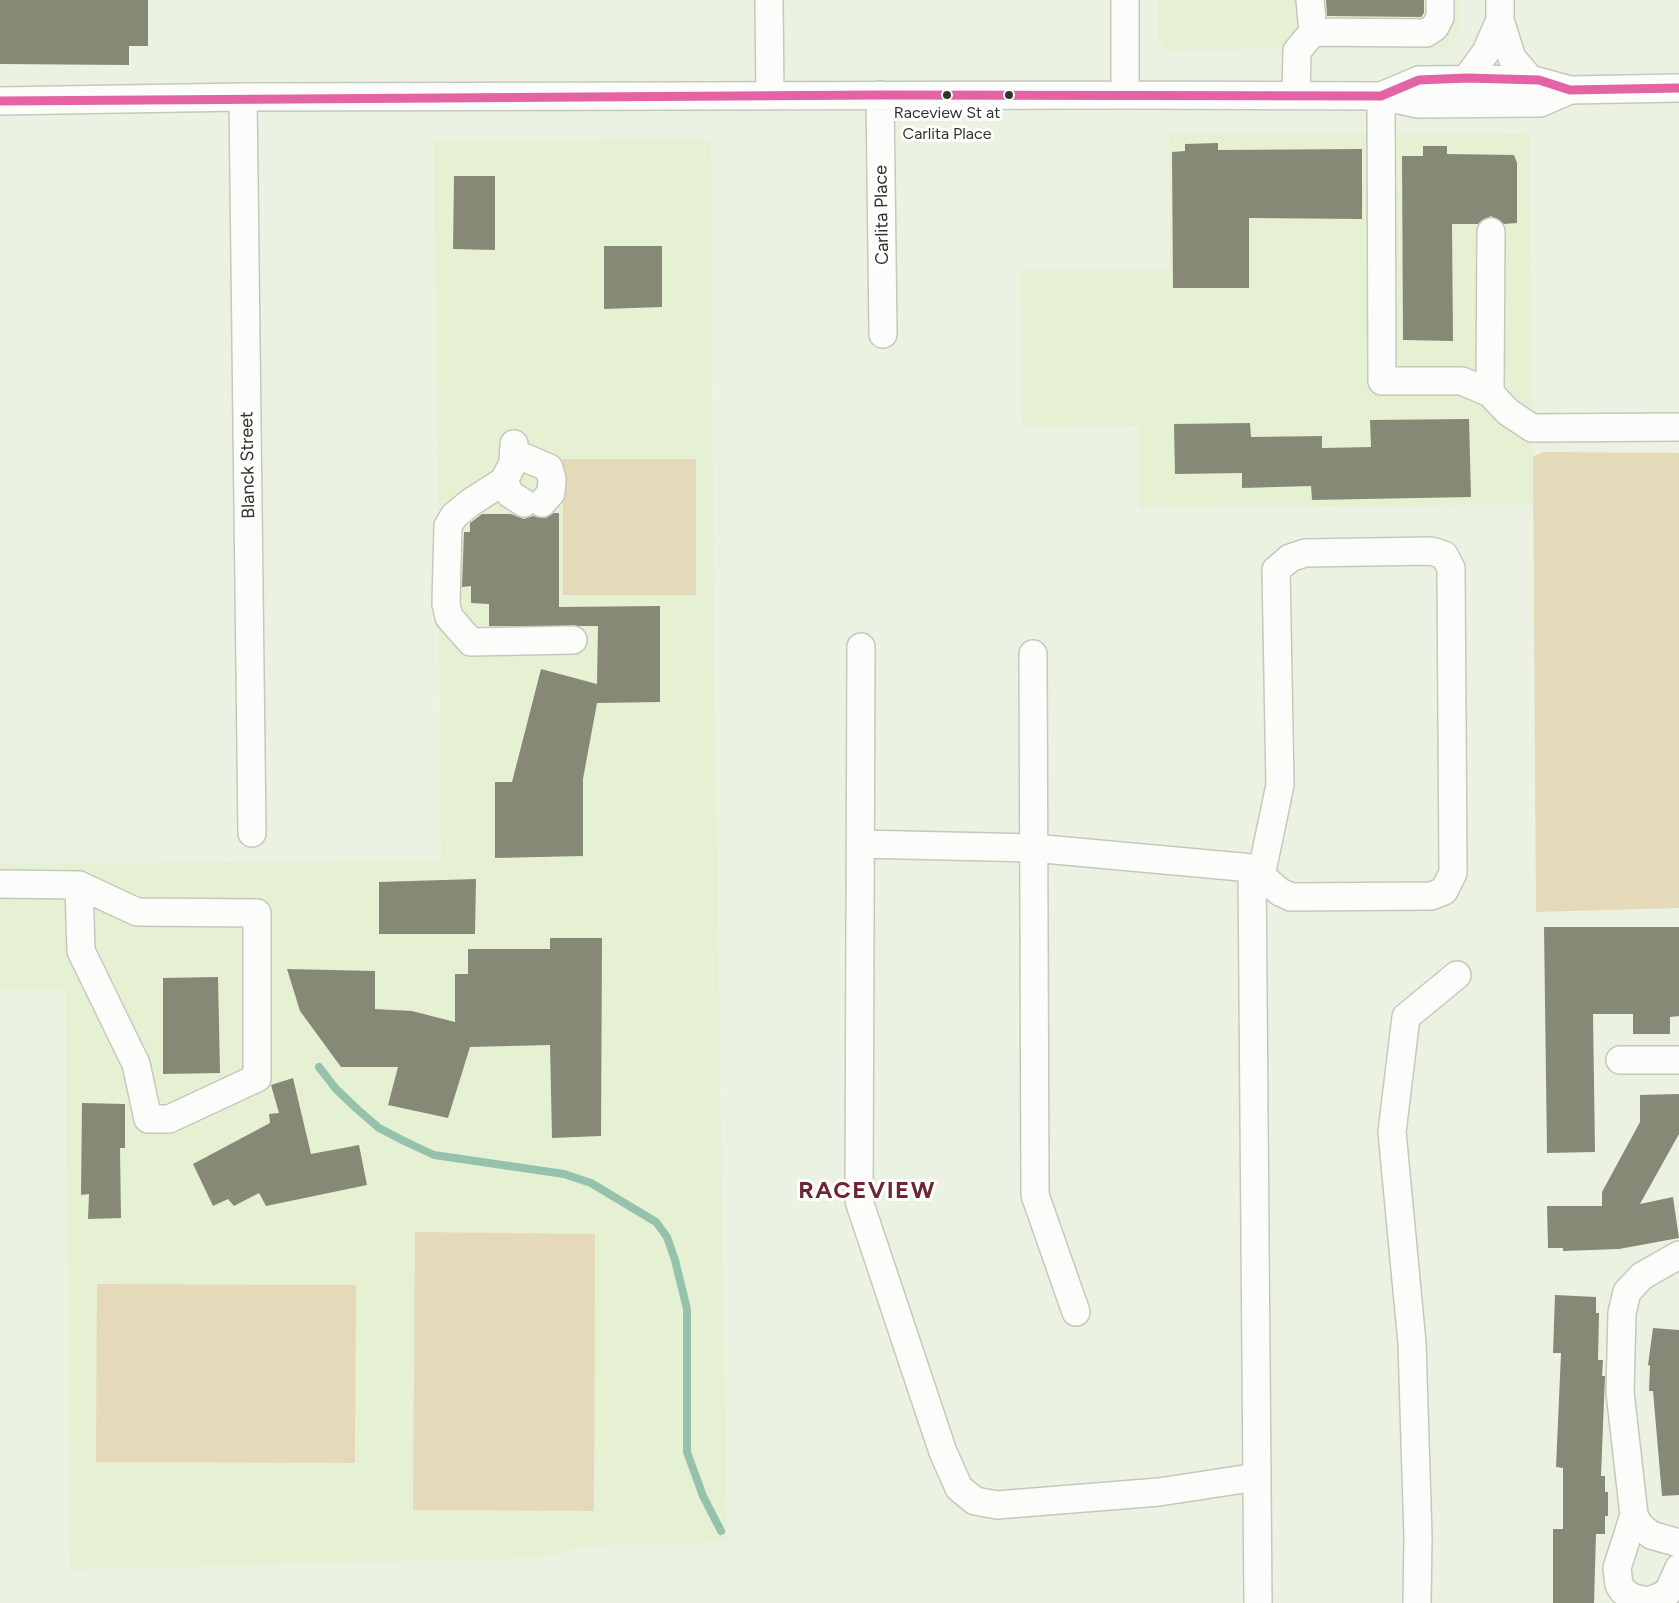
<!DOCTYPE html>
<html>
<head>
<meta charset="utf-8">
<style>
	body { margin:0 }
	canvas { display:block; background:#ebf2e1 }
</style>
</head>
<body>
<canvas width="1679" height="1603"></canvas>
<script>
const ctx = document.querySelector('canvas').getContext('2d');
ctx.lineJoin = 'round';
function fillPath(path, color) {
  ctx.fillStyle = color;
  ctx.fill(path, 'evenodd');
}
function toPath(rows) {
  const path = new Path2D();
  for (const r of rows) {
    path.moveTo(r[0], r[1]);
    for (let i = 2; i < r.length; i += 2) path.lineTo(r[i], r[i + 1]);
  }
  return path;
}
function stroke(path, color, width, dash) {
  ctx.strokeStyle = color;
  ctx.lineWidth = width;
  ctx.lineCap = dash ? 'butt' : 'round';
  ctx.setLineDash(dash || []);
  ctx.stroke(path);
}
function write(font, color, halo, rows, align = 'center') {
  ctx.font = font + ' Figtree,sans-serif';
  ctx.lineWidth = 6;
  ctx.setLineDash([]);
  ctx.textBaseline = 'middle';
  ctx.strokeStyle = halo;
  ctx.fillStyle = color;
  for (const [text, x, y, turn = 0] of rows) {
    ctx.save();
    ctx.translate(x, y);
    ctx.rotate((+turn || 0) * Math.PI / 180);
    ctx.textAlign = isNaN(turn) ? turn : align;
    if (halo) ctx.strokeText(text, 0, 0);
    ctx.fillText(text, 0, 0);
    ctx.restore();
  }
}
fillPath(toPath([
	[1158,0,1459,0,1459,24,1454,40,1443,48,1165,50,1158,38],
	[1169,133,1530,134,1533,505,1139,507,1139,426,1021,427,1020,270,1170,270],
	[711,139,714,633,727,1542,592,1546,534,1558,69,1570,66,990,0,990,0,864,441,860,434,140]
]), '#e6f1d4');
fillPath(toPath([
	[1543,452,1679,453,1679,908,1536,912,1533,457],
	[563,459,696,459,696,595,563,595],
	[415,1232,595,1234,594,1511,413,1510],
	[97,1284,356,1285,355,1463,96,1462]
]), '#e4dab9');
stroke(toPath([
	[319,1067,336,1089,357,1109,379,1128,404,1141,434,1155,564,1174,591,1183,656,1222,667,1237,675,1260,687,1309,687,1452,703,1496,721,1531]
]), '#96c2ad', 8);
fillPath(toPath([
	[0,0,148,0,148,46,129,46,129,65,0,64],
	[1326,0,1424,0,1424,13,1421,17,1327,16],
	[1218,143,1218,150,1362,149,1362,219,1249,218,1249,288,1173,288,1172,152,1185,151,1185,144],
	[1423,146,1447,146,1447,154,1514,155,1517,163,1517,223,1504,224,1491,216,1478,224,1452,224,1453,341,1403,340,1402,156,1423,156],
	[454,176,495,176,495,250,453,249],
	[604,246,662,246,662,307,604,309],
	[1469,419,1471,497,1312,500,1311,486,1242,488,1242,473,1175,474,1174,424,1250,423,1251,437,1322,436,1322,448,1371,447,1370,420],
	[554,513,559,513,559,607,660,606,660,702,597,703,583,779,583,856,495,858,495,782,512,782,541,669,597,684,598,626,489,626,489,604,471,603,471,586,462,587,464,532,470,532,470,523,482,514,511,514,524,519,533,516,546,518],
	[476,879,475,934,379,934,379,882],
	[1544,927,1679,927,1679,1016,1670,1017,1670,1034,1633,1034,1633,1014,1593,1014,1595,1152,1547,1153],
	[550,938,602,938,601,1136,552,1138,550,1045,470,1047,448,1118,388,1105,398,1067,341,1067,300,1011,287,969,375,971,375,1009,412,1011,455,1022,455,974,468,974,468,949,550,949],
	[218,977,220,1073,163,1074,163,978],
	[293,1078,311,1154,359,1145,367,1185,266,1206,259,1193,234,1206,228,1199,213,1206,193,1164,270,1123,269,1114,279,1113,271,1085],
	[1679,1094,1679,1134,1640,1204,1673,1197,1679,1238,1619,1249,1563,1251,1563,1248,1548,1248,1547,1206,1602,1206,1602,1192,1640,1122,1640,1095],
	[82,1103,125,1104,125,1148,120,1148,121,1218,88,1219,89,1194,81,1195],
	[1555,1295,1596,1297,1596,1313,1599,1313,1598,1360,1603,1360,1602,1376,1605,1376,1601,1476,1605,1476,1605,1492,1608,1492,1608,1516,1605,1516,1605,1534,1596,1534,1594,1603,1553,1603,1553,1529,1563,1529,1563,1468,1556,1467,1561,1353,1553,1353],
	[1653,1328,1679,1330,1679,1495,1662,1496,1653,1391,1649,1391,1650,1366,1648,1365]
]), '#878977');
const minor = toPath([
	[769,0,770,96],
	[1125,0,1125,95],
	[1310,0,1313,32],
	[1500,0,1500,20,1512,58,1530,79],
	[1467,78,1486,52,1500,20],
	[880,95,883,334],
	[1296,96,1297,51,1313,32,1426,33,1435,27,1440,17,1440,0],
	[1381,96,1382,381,1462,381,1490,393,1508,412,1532,428,1679,427],
	[1381,96,1419,80,1530,79,1570,90,1679,88],
	[243,97,252,833],
	[0,101,243,97,1125,95,1381,96,1418,104,1540,103,1570,90],
	[1490,393,1491,232],
	[514,444,513,463,504,481,471,502,454,516,448,526,446,604,449,617,471,642,573,640],
	[514,453,549,468,552,479,551,493,542,503],
	[504,481,510,494,524,503],
	[861,647,859,1201,943,1452,959,1488,975,1501,997,1505,1159,1492,1257,1477],
	[1033,654,1035,1195,1076,1312],
	[862,844,1033,848,1252,868,1280,892,1291,897,1431,896,1444,891,1453,873,1451,568,1444,555,1431,551,1305,553,1290,558,1276,570,1280,785,1261,876],
	[1252,868,1258,1603],
	[0,884,79,885,137,912,257,913,257,1078,169,1119,148,1119,136,1064,81,951,79,885],
	[1620,1060,1679,1060],
	[1679,1255,1642,1276,1627,1292,1622,1313,1620,1392,1634,1515,1639,1525,1651,1535,1679,1543],
	[1634,1515,1617,1568,1619,1585,1623,1591,1633,1598,1647,1601,1657,1598,1668,1592,1679,1568],
	[1417,1603,1418,1537,1412,1343,1392,1132,1406,1017,1457,975]
]);
stroke(minor, '#c4c9bc', 30);
stroke(minor, '#fcfdfa', 27);
stroke(toPath([
	[0,101,880,95,1381,96,1419,80,1467,78,1539,80,1570,90,1679,88]
]), '#e463a4', 9);
for (const [x, y, r, color] of [
	[947,95,5,"#303529"],
	[1009,95,5,"#303529"]
]) {
  const dot = new Path2D();
  dot.arc(x, y, r, 0, 2 * Math.PI);
  ctx.fillStyle = color;
  ctx.fill(dot);
  stroke(dot, '#fff', 2);
}
write('16px', '#303529', '#fff', [
	["Raceview St at",947,113],
	["Carlita Place",947,134]
]);
write('18px', '#303529', '#fff', [
	["Carlita Place",882,215,-91],
	["Blanck Street",248,465,-91]
]);
ctx.letterSpacing = '1.5px';
write('bold 24px', '#6e272e', '#fff', [
	["RACEVIEW",867,1191]
]);
ctx.letterSpacing = '0px';
</script>
</body>
</html>
